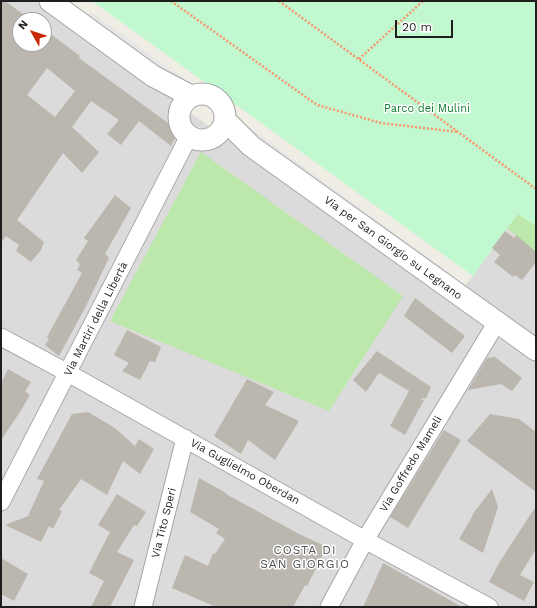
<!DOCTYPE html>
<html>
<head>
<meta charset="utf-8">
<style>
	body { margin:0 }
	#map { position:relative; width:537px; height:608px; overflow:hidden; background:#efede4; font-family:"Work Sans",sans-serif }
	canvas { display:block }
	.frame { position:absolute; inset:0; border:2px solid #1e1e1e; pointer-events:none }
	.north { position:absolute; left:12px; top:12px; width:40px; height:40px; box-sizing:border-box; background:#fff; border:1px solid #a5a5a5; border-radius:50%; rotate:309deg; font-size:11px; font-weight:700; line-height:16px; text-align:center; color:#1e1e1e }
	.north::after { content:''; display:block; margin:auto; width:14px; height:18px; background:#c82904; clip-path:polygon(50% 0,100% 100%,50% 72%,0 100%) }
	.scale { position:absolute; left:395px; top:20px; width:58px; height:18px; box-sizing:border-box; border:2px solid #1e1e1e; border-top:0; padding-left:5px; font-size:12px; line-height:14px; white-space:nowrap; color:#1e1e1e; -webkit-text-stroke:3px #fff; paint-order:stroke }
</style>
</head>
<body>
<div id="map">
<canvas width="537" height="608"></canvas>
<div class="frame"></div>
<div class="north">N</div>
<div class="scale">20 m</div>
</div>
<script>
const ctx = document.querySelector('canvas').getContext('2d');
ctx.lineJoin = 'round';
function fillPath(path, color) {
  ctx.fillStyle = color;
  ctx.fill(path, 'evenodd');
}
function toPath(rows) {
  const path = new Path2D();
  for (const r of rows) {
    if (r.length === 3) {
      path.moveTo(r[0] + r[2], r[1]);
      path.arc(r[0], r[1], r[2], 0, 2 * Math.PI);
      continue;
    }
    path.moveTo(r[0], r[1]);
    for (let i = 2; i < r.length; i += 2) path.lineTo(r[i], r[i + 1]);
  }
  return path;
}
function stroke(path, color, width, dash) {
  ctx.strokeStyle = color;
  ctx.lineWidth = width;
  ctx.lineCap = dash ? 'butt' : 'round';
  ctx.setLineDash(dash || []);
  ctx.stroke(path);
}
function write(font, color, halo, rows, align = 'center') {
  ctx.font = font + ' "Work Sans",sans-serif';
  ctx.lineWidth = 3;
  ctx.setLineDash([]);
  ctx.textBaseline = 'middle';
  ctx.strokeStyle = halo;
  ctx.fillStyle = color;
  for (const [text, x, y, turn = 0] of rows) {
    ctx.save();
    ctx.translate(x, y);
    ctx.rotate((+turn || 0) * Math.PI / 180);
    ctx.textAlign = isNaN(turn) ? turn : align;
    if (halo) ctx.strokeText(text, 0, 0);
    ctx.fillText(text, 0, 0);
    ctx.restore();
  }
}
fillPath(toPath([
	[1,1,35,1,452,301,473,276,518,214,536,226,536,607,1,607],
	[20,20,44,20,44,44,20,44]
]), '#dcdbdb');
fillPath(toPath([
	[201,152,403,296,329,411,110,321],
	[518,214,536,226,536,252,507,228]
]), '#bde8ab');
fillPath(toPath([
	[92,1,536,1,536,226,518,214,473,276]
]), '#c2f8d0');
fillPath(toPath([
	[91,12,184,79,180,84,87,17],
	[237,118,449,273,445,278,233,123]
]), '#e6e6e6');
fillPath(toPath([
	[1,1,5,1,31,20,20,20,20,44,44,44,44,29,80,56,79,58,179,131,171,146,139,121,121,145,107,134,119,120,91,101,72,127,99,152,82,173,63,153,17,220,44,242,41,250,31,262,16,251,19,245,6,236,1,243],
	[47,68,75,91,55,117,27,95],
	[115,195,131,208,105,254,109,258,86,306,59,356,45,345,49,339,47,337,82,273,77,270,80,264,76,260,88,241,84,238],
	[505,231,514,238,516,235,536,252,536,262,522,280,515,275,513,277,494,262,500,255,492,248],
	[415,298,465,336,452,353,404,316],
	[127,330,161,347,155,362,150,361,140,380,122,371,129,363,114,355],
	[377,351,431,387,426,398,419,399,424,400,405,435,390,426,409,391,379,373,366,392,353,380],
	[495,357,522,378,512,391,501,384,468,390,487,358],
	[8,369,31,382,25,391,30,395,20,412,1,440,1,383],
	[247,379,274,392,265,405,299,421,275,460,248,440,241,454,214,436],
	[88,412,115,428,135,446,139,439,154,449,140,474,123,461,107,495,81,479,59,510,62,511,53,529,49,526,41,542,5,525,28,516,44,481,37,479,72,414],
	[490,414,519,419,536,432,536,492,467,441],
	[444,430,461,440,408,528,390,517],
	[199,478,226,493,226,494,299,534,327,547,307,586,305,585,293,607,216,607,172,588,185,555,208,566,213,553,215,554,225,539,216,533,219,529,190,512],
	[492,489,498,507,483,553,459,539,473,515,472,515],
	[117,494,146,512,137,526,134,525,117,552,134,560,110,607,91,607,104,581,89,573,110,532,98,525],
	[536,506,536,549,520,575,534,582,524,601,489,582,499,563],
	[1,558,28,574,14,601,1,594],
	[383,563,462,607,363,607]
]), '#bbb6ae');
const minor = toPath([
	[1,337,68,373,365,540,489,607],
	[1,502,189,136],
	[143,607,185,438],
	[329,607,365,540,497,322]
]);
const tertiary = toPath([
	[50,1,153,76,191,96],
	[202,117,23],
	[226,121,251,146,536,350]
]);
stroke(minor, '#a5a5a5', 19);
stroke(tertiary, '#a5a5a5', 23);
stroke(toPath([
	[171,1,317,105,381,123,458,132],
	[279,1,536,189],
	[359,59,423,1],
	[211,93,223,102]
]), '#f7956d', 2.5, [2, 2]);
stroke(minor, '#fff', 17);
stroke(tertiary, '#fff', 21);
write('11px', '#0d7b2b', '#fff', [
	["Parco dei Mulini",427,109]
]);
write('11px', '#1e1e1e', '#fff', [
	["Via per San Giorgio su Legnano",393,248,36],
	["Via Martiri della Libertà",96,319,-63],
	["Via Goffredo Mameli",411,464,-59],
	["Via Guglielmo Oberdan",245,472,29],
	["Via Tito Speri",164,523,-76]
]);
ctx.letterSpacing = '1px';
write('12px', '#515151', '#fff', [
	["COSTA DI",305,550],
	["SAN GIORGIO",305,564]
]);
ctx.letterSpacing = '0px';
</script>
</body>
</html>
